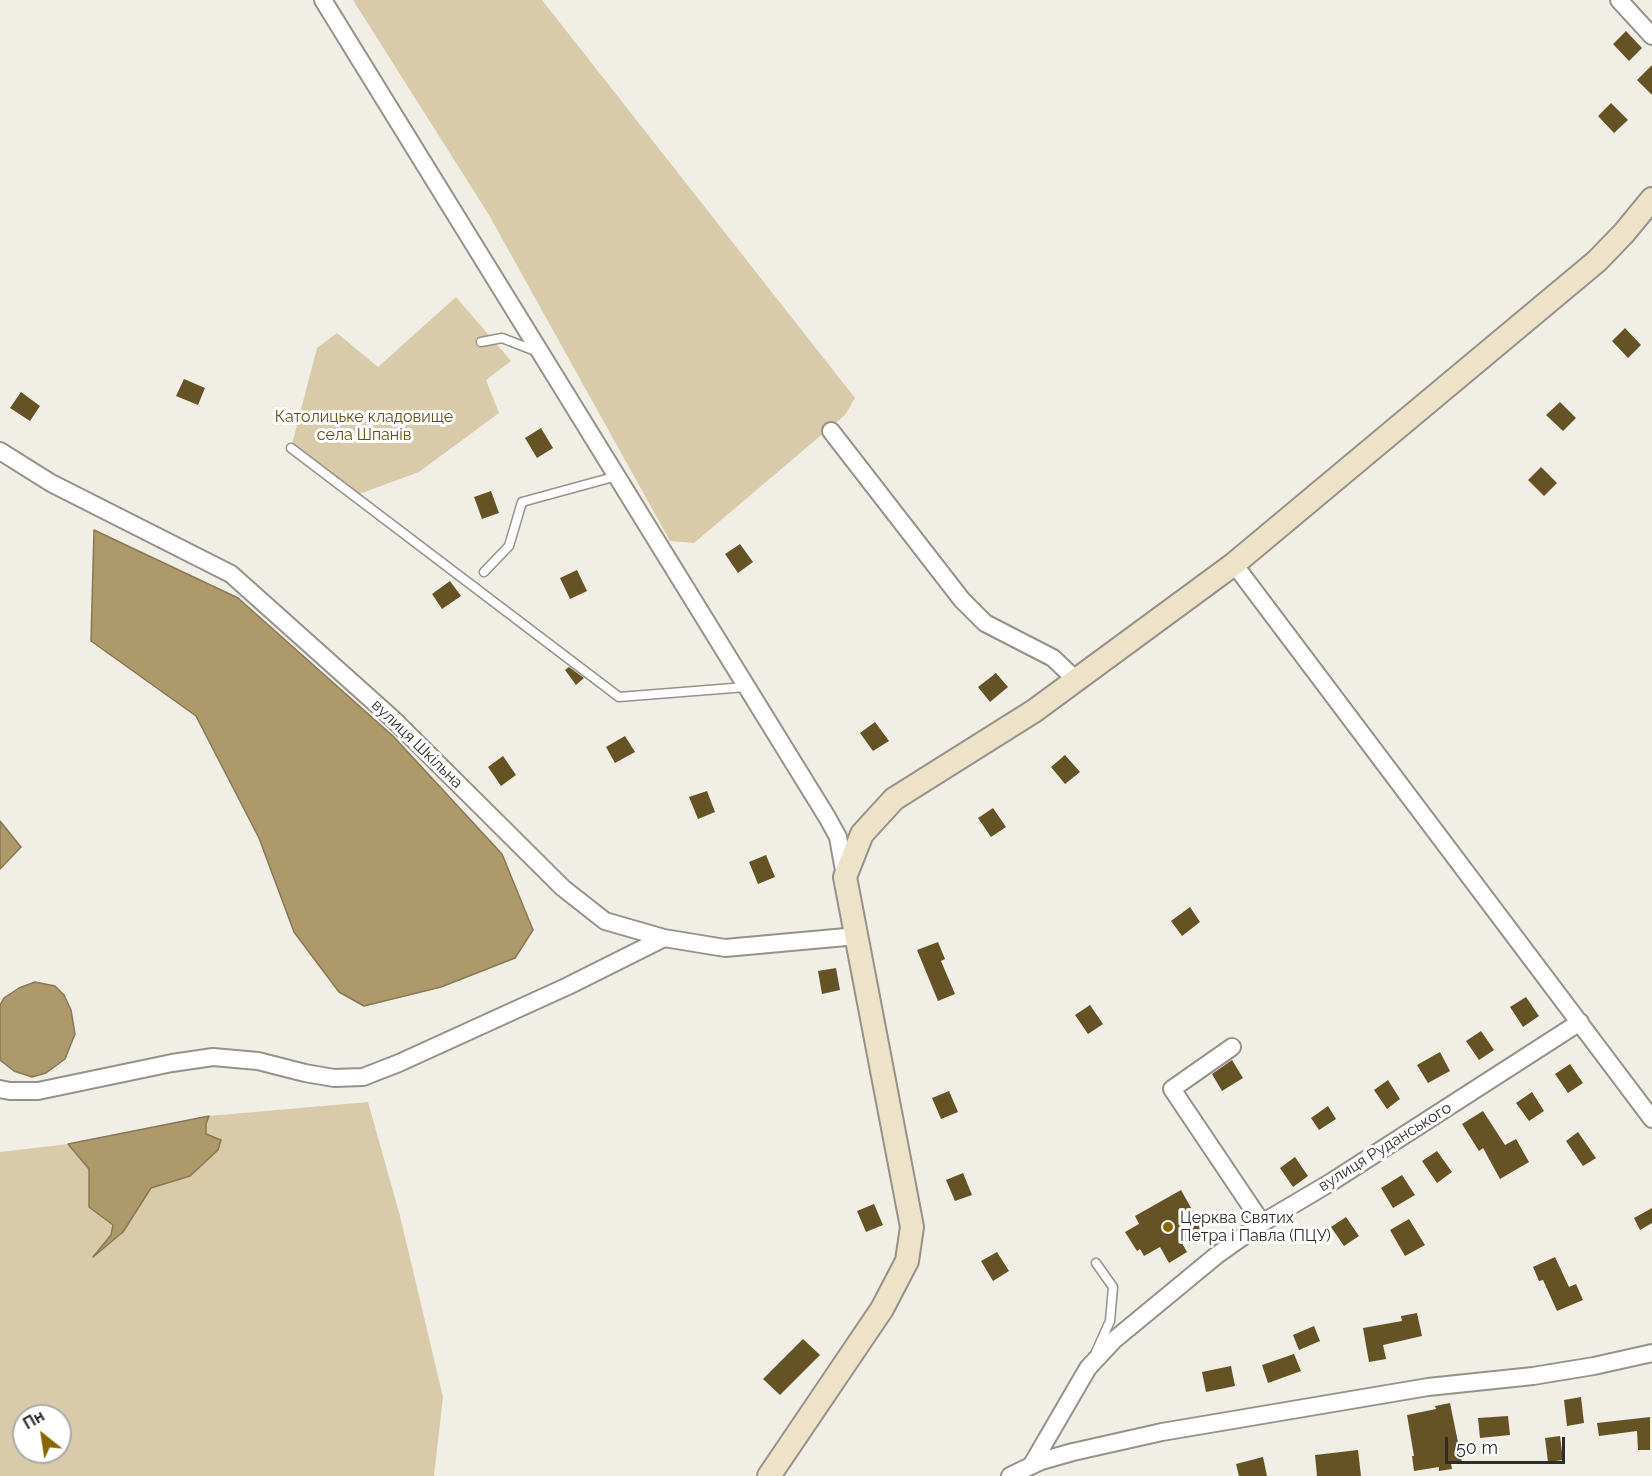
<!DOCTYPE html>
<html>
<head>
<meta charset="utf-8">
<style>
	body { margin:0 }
	#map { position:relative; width:1652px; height:1476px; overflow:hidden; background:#f1eee5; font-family:Raleway,sans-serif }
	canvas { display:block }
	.north { position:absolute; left:12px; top:1404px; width:60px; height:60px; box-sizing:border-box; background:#fff; border:2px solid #ababa9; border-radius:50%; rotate:330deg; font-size:16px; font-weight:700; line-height:24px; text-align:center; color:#2e2c29 }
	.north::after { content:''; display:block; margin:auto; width:21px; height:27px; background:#876702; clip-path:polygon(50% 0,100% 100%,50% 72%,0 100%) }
	.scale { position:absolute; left:1445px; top:1437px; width:120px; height:27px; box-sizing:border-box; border:3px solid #2e2c29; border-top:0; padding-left:8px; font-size:18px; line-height:21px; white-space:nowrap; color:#2e2c29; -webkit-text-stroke:4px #fff; paint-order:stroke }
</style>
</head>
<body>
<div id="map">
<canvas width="1652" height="1476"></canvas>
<div class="north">Пн</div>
<div class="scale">50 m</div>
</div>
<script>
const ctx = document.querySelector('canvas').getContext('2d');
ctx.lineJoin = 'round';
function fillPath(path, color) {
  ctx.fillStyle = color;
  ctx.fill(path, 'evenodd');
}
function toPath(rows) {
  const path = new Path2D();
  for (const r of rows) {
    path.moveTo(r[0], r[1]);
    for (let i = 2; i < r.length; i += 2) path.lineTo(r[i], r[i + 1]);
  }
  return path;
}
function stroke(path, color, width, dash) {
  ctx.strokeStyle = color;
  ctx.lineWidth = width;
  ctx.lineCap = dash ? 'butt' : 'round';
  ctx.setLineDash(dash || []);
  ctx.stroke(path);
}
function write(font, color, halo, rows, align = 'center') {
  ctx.font = font + ' Raleway,sans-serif';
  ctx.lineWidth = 6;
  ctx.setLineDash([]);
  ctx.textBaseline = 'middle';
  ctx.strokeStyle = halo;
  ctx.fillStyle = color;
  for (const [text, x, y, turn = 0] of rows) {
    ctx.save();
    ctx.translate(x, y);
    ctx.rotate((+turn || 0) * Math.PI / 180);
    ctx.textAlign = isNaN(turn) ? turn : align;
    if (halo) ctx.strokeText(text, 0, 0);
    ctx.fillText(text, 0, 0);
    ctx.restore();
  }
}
fillPath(toPath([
	[353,0,542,0,855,398,845,415,694,543,670,541,489,215],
	[456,297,511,361,486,380,499,413,419,472,354,496,291,448,317,348,337,333,378,367],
	[368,1102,400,1216,443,1397,434,1476,0,1476,0,1152,69,1144,209,1116],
	[24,1416,60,1416,60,1452,24,1452]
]), '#d9cbaa');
const water = toPath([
	[94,530,238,598,393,736,502,854,533,930,515,958,441,987,364,1006,339,992,294,932,259,838,196,716,91,641,94,530],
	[0,821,21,847,0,869,0,821],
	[35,982,55,986,64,995,71,1010,75,1034,65,1059,46,1073,32,1077,14,1071,0,1060,0,1005,4,998,19,988,35,982],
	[209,1116,206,1124,206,1134,221,1140,218,1150,190,1176,151,1188,123,1232,93,1257,111,1235,113,1225,89,1207,89,1169,68,1144,209,1116]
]);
fillPath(water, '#ad996a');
stroke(water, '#877856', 1.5);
fillPath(toPath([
	[1626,31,1642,48,1629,61,1613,44],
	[1652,65,1652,95,1637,80],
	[1611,103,1628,120,1614,133,1598,116],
	[1625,328,1641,345,1628,358,1612,341],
	[184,379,205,388,198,405,176,396],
	[21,392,40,406,30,421,10,408],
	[1560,402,1576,418,1563,431,1546,415],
	[541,428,553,448,537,458,525,438],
	[1541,467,1557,483,1544,496,1528,480],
	[491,491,499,513,482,519,474,497],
	[740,544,753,562,738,573,725,554],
	[577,570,587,591,570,599,560,578],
	[450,581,461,596,442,609,432,594],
	[569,667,584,678,576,685,565,670],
	[996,673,1008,687,990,702,978,687],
	[875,722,889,741,873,751,860,733],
	[625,736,635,752,615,763,606,747],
	[1065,755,1080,772,1065,784,1051,767],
	[503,756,516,775,501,786,488,767],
	[707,791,715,812,698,819,689,797],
	[993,808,1006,827,991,837,978,818],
	[766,855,775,877,758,884,749,862],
	[1190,907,1200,922,1182,936,1171,921],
	[938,942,945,959,941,961,955,994,938,1001,917,950],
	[836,968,840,990,822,994,818,971],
	[1526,997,1539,1016,1523,1027,1510,1007],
	[1090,1005,1103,1024,1088,1034,1075,1015],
	[1481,1031,1494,1050,1479,1060,1466,1041],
	[1440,1052,1450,1071,1428,1083,1417,1065],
	[1232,1060,1243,1078,1222,1091,1212,1074],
	[1570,1064,1583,1083,1568,1093,1555,1074],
	[1388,1080,1400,1099,1387,1109,1374,1090],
	[949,1091,958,1112,941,1119,932,1098],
	[1532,1092,1544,1111,1529,1121,1516,1103],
	[1328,1106,1336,1119,1319,1130,1311,1118],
	[1483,1111,1505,1145,1516,1139,1529,1162,1500,1179,1483,1148,1479,1151,1462,1124],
	[1578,1132,1596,1158,1583,1166,1566,1141],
	[1437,1151,1452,1172,1437,1183,1422,1161],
	[1295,1157,1308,1176,1293,1187,1280,1168],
	[963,1173,972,1195,955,1201,946,1180],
	[1402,1175,1415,1195,1393,1208,1381,1188],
	[1181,1190,1204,1231,1182,1243,1187,1252,1169,1263,1160,1247,1144,1256,1140,1249,1137,1251,1125,1232,1139,1224,1135,1216],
	[874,1204,883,1225,866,1232,857,1211],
	[1652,1208,1652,1223,1640,1230,1634,1218],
	[1346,1217,1359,1236,1344,1246,1331,1227],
	[1409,1219,1425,1245,1405,1256,1390,1230],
	[997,1252,1009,1271,993,1281,981,1261],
	[1555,1257,1569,1287,1576,1284,1583,1300,1557,1311,1543,1280,1539,1281,1533,1267],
	[1417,1313,1422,1336,1383,1345,1386,1359,1369,1362,1363,1328,1402,1321,1401,1316],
	[1314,1326,1320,1341,1299,1350,1293,1335],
	[803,1339,820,1355,780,1395,763,1379],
	[1294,1354,1301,1371,1268,1383,1262,1365],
	[1231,1366,1235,1386,1206,1392,1202,1372],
	[1581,1397,1584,1423,1567,1426,1564,1400],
	[1450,1403,1462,1462,1451,1463,1452,1469,1439,1471,1439,1467,1414,1471,1412,1456,1414,1456,1407,1415,1436,1409,1435,1406],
	[1508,1416,1510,1435,1480,1438,1478,1418],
	[1650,1417,1650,1450,1638,1450,1637,1431,1599,1436,1597,1423],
	[1560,1436,1563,1460,1548,1462,1545,1438],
	[1358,1450,1361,1476,1317,1476,1315,1455],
	[1263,1457,1267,1476,1239,1476,1236,1464]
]), '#665325');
const lane = toPath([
	[481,342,502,338,538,352],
	[291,448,619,697,746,687],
	[484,572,509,546,522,502,617,476],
	[1096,1352,1110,1321,1113,1287,1096,1263]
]);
const street = toPath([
	[323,0,827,817,838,837,845,876],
	[1619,0,1652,36],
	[831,431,962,600,985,623,1053,658,1076,680],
	[0,451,51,483,231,574,393,719,563,888,605,921,664,938,725,948,857,936],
	[1234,564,1652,1119],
	[1232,1047,1172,1089,1262,1223],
	[0,1089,10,1091,38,1091,172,1063,213,1057,258,1061,305,1073,334,1078,363,1077,399,1063,568,986,664,938],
	[1031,1466,1088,1368,1114,1340,1217,1255,1262,1223,1333,1181,1580,1022],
	[1010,1476,1041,1461,1073,1452,1162,1432,1428,1387,1533,1376,1594,1366,1652,1353]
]);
const secondary = toPath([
	[769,1476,882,1309,907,1261,912,1227,845,877,862,834,894,799,1034,711,1234,564,1597,261,1624,233,1652,199]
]);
stroke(lane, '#95928a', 11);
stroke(street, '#95928a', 20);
stroke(secondary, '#95928a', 26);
stroke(lane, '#fff', 8);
stroke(street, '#fff', 16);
stroke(secondary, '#eee3c8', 22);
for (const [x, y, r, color] of [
	[1168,1227,6,"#876702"]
]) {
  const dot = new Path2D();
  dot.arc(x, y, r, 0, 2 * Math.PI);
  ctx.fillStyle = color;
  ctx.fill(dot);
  stroke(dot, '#fff', 2);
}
write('16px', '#644e14', '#fff', [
	["Католицьке кладовище",364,417],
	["села Шпанів",364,435]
]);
write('16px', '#2e2c29', '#fff', [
	["вулиця Шкільна",417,744,44],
	["вулиця Руданського",1385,1147,-32]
]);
write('16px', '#2e2c29', '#fff', [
	["Церква Святих",1180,1218],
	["Петра і Павла (ПЦУ)",1180,1236]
], 'left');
</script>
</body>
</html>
